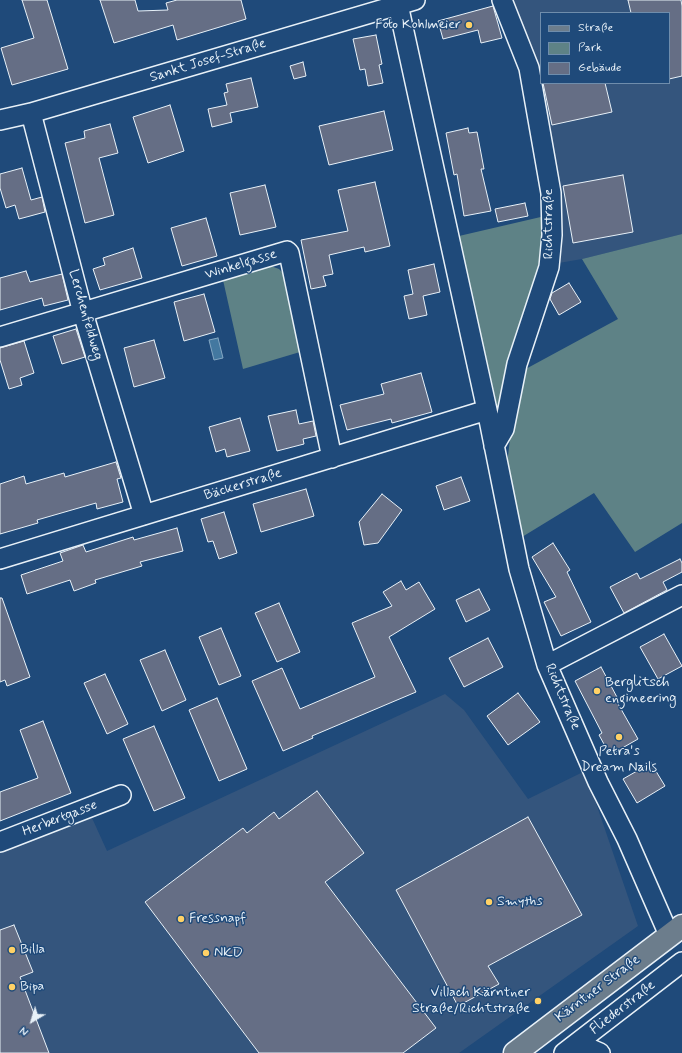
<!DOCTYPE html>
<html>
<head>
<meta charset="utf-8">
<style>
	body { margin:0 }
	#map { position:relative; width:682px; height:1053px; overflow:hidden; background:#1f4a7a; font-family:Mynerve,sans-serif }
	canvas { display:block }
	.legend { position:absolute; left:540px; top:12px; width:130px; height:72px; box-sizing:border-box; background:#1f4a7a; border:1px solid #6f8dac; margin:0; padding:5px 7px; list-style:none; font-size:12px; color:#e8f1f8 }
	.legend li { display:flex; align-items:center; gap:8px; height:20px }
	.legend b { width:20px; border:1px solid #6f8dac }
	.north { position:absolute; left:12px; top:1001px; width:40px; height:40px; -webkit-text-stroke:3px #1f4a7a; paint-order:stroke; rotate:218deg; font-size:11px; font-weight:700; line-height:16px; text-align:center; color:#e8f1f8 }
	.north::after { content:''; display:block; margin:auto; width:14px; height:18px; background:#e8f1f8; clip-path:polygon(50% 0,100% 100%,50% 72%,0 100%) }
</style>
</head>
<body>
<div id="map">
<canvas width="682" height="1053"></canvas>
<ul class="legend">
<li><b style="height:5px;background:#6c7d8c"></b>Straße</li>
<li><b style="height:11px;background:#5e8286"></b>Park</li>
<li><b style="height:11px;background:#656e85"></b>Gebäude</li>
</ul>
<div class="north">N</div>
</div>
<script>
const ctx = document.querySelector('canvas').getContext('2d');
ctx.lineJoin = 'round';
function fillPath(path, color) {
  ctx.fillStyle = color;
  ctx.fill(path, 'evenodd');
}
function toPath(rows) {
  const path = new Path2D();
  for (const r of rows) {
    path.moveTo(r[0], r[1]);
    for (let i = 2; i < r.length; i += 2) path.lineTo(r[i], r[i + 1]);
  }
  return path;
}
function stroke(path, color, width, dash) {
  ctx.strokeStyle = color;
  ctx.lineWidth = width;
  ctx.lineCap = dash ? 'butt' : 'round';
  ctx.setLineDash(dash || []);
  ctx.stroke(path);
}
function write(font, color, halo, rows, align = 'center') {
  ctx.font = font + ' Mynerve,sans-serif';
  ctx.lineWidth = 3;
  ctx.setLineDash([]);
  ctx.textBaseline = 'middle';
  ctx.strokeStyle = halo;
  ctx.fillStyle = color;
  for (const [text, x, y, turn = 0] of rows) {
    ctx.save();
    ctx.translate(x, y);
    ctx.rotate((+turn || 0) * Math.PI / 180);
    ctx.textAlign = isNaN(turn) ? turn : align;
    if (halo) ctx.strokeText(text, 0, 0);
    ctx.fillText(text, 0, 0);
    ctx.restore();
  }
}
fillPath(toPath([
	[508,0,682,0,682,234,582,259,553,264,559,219],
	[541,13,669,13,669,83,541,83],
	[445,694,464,710,528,799,585,771,638,926,459,1053,0,1053,0,853,92,818,107,851]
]), '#34557d');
fillPath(toPath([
	[545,216,543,268,505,403,497,406,459,236],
	[682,234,682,523,635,552,594,493,522,537,506,473,512,422,522,371,618,319,582,259],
	[268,265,279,269,285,275,300,352,243,369,223,280]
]), '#5e8286');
const water = toPath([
	[218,338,223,358,214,360,209,340,218,338]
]);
fillPath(water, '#4378a0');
stroke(water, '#85a8c3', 1);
const building = toPath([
	[22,0,47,0,68,69,12,85,1,48,34,38,22,0],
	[100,0,135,0,138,11,168,10,166,3,177,0,241,0,246,19,177,40,173,25,114,43,100,0],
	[628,0,681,0,682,6,682,76,669,79,669,13,631,13,628,0],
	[493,6,502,38,481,43,478,30,443,39,438,21,493,6],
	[376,35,382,64,379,65,383,83,368,86,365,69,360,70,353,39,376,35],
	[303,62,306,76,294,79,290,66,303,62],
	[251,78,258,107,230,113,232,122,212,127,208,109,227,105,224,93,228,92,226,84,251,78],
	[543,83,605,83,612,112,552,125,543,83],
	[170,105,184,151,148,163,133,117,170,105],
	[384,111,393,150,329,165,319,126,384,111],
	[110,124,118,153,99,158,114,215,85,223,65,143,85,138,84,131,110,124],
	[468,128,469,133,477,132,484,169,481,169,491,211,464,216,457,174,454,175,446,133,468,128],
	[22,168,31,200,42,197,45,212,19,219,15,205,6,208,0,188,0,174,22,168],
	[623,175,633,232,573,243,563,186,623,175],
	[375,182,390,246,365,252,364,247,329,255,333,274,323,276,326,286,311,289,301,240,348,231,338,190,375,182],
	[265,185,276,227,240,235,230,193,265,185],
	[525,203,528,216,498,222,495,209,525,203],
	[206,218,217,256,182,266,171,228,206,218],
	[133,248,142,278,100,290,93,269,105,265,103,258,133,248],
	[434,264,440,292,423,296,427,315,409,319,404,296,413,294,408,270,434,264],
	[26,271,30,282,62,274,68,300,44,306,42,298,0,310,0,278,26,271],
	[569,283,581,302,559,315,550,299,552,293,569,283],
	[204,294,215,332,184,341,174,302,204,294],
	[76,329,85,357,62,364,53,336,76,329],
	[154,340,165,378,134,387,124,348,154,340],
	[24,341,34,373,20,378,22,385,9,389,0,360,0,348,24,341],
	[421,373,432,412,392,423,391,419,347,430,340,405,384,394,381,384,421,373],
	[296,410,299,424,313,421,316,436,303,439,304,444,277,451,268,416,296,410],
	[240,418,250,451,227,457,225,449,216,452,209,427,240,418],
	[116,462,121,478,117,479,123,502,97,509,96,503,37,520,38,523,0,534,0,484,24,476,26,484,64,473,65,477,116,462],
	[461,477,470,501,444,510,436,486,461,477],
	[306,489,314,516,261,532,253,504,306,489],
	[382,494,402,510,378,543,364,545,359,522,382,494],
	[224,512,237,553,219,559,213,541,208,542,201,519,224,512],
	[177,528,183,551,140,562,142,566,95,580,96,583,74,591,70,580,27,594,21,575,63,561,60,553,83,545,86,552,133,537,134,540,177,528],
	[553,543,570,570,567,572,591,622,561,636,544,602,556,597,532,557,553,543],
	[680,559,682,563,682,572,663,582,667,590,624,613,610,587,637,573,640,579,680,559],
	[401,581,406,590,419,582,435,609,389,637,416,692,312,736,313,738,283,751,252,681,282,668,300,709,375,677,352,623,392,606,383,592,401,581],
	[479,589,490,610,466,622,456,600,479,589],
	[0,598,2,598,30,677,7,686,5,680,0,682,0,598],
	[279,603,300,652,277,662,255,613,279,603],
	[221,628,241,676,219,685,199,637,221,628],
	[664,634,682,666,658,679,640,647,664,634],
	[488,638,503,667,464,687,449,658,488,638],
	[165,650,186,700,162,711,140,660,165,650],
	[601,667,619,701,617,702,638,739,610,755,599,735,602,733,575,681,601,667],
	[105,674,128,724,107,734,84,683,105,674],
	[518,693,540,722,508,745,487,716,518,693],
	[217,698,247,769,219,781,189,710,217,698],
	[43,721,71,793,0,821,0,792,38,778,20,730,43,721],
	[154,726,185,798,154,811,123,739,154,726],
	[651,763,665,786,637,803,623,779,651,763],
	[317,791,364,853,325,882,436,1028,403,1053,259,1053,145,902,243,828,247,833,274,812,279,819,317,791],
	[528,817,582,915,488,966,499,984,458,1006,396,890,528,817],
	[14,925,33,972,20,977,49,1053,0,1053,0,930,14,925]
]);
fillPath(building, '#656e85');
stroke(building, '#e8f1f8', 1);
const minor = toPath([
	[397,0,487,410,519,569,547,665,598,782,627,839,669,935],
	[31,113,83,313,144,515],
	[0,120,31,113,415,0],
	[0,337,287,251,289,253,332,458],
	[494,446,504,429,517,364,549,267,552,235,551,193,529,68,502,0],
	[0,559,487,410],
	[547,665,682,595],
	[0,842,121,795],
	[577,1043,600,1053],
	[564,1053,682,962]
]);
const primary = toPath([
	[515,1053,682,926]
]);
stroke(minor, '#e8f1f8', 22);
stroke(primary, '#e8f1f8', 25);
stroke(minor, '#1f4a7a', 19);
stroke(primary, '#6c7d8c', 22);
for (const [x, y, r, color] of [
	[469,25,4,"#ffd166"],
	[597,691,4,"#ffd166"],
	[619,737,4,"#ffd166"],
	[489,902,4,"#ffd166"],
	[181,919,4,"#ffd166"],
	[12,950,4,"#ffd166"],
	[206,953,4,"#ffd166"],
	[12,987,4,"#ffd166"],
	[538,1001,4,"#ffd166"]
]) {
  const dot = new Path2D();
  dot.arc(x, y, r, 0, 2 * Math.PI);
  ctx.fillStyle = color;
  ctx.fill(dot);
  stroke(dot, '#1f4a7a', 1.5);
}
write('14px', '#e8f1f8', '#1f4a7a', [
	["Foto Kohlmeier",461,25,"right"],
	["Berglitsch",605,683],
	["engineering",605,699],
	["Petra's",619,752,"center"],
	["Dream Nails",619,768,"center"],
	["Smyths",497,902],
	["Fressnapf",189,919],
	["Billa",20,950],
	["NKD",214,953],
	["Bipa",20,987],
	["Villach Kärntner",530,993,"right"],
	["Straße/Richtstraße",530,1009,"right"]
], 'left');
write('14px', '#e8f1f8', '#1f4a7a', [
	["Sankt Josef-Straße",208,61,-17],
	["Richtstraße",549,224,-90],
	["Winkelgasse",241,265,-17],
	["Lerchenfeldweg",85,315,74],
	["Bäckerstraße",243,485,-17],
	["Richtstraße",562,697,67],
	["Herbertgasse",60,819,-21],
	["Kärntner Straße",598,989,-37],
	["Fliederstraße",623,1008,-38]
]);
</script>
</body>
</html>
